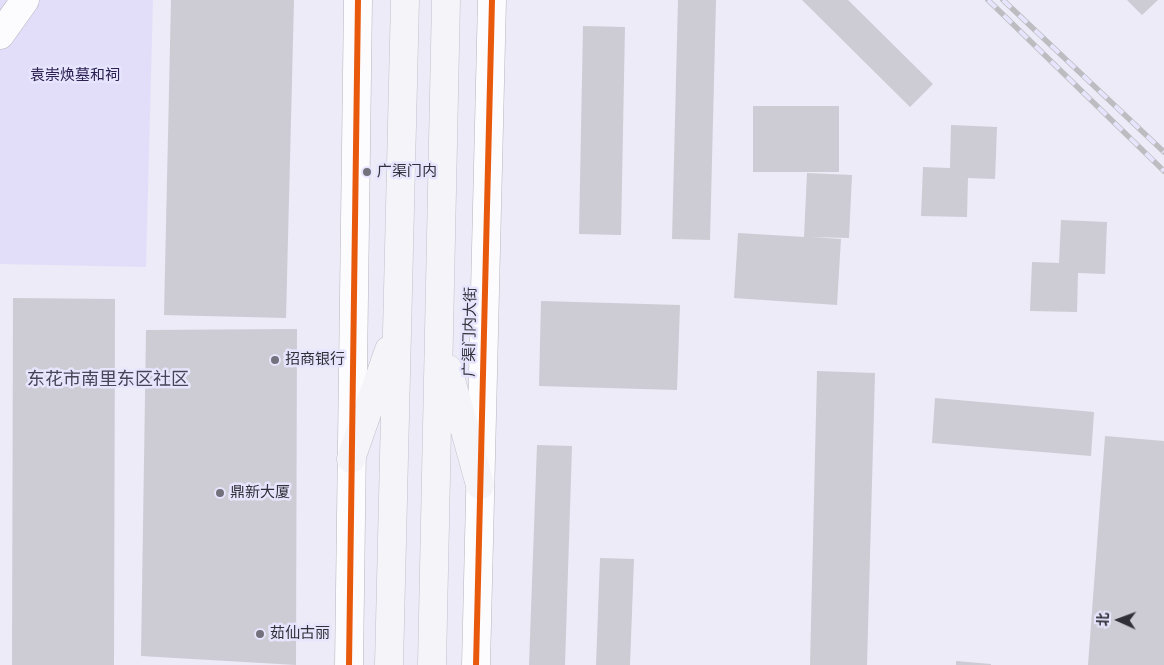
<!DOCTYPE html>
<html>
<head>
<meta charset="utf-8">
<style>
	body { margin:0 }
	#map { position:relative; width:1164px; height:665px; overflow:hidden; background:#ecebf7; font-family:"Nunito Sans","Noto Sans SC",sans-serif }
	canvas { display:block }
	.north { position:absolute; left:1094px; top:595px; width:50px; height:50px; -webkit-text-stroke:4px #e7e5fd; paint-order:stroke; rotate:272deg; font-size:14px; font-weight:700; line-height:20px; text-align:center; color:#313039 }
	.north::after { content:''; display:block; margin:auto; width:18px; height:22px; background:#313039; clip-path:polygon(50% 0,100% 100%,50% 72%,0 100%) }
</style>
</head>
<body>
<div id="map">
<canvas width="1164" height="665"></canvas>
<div class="north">北</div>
</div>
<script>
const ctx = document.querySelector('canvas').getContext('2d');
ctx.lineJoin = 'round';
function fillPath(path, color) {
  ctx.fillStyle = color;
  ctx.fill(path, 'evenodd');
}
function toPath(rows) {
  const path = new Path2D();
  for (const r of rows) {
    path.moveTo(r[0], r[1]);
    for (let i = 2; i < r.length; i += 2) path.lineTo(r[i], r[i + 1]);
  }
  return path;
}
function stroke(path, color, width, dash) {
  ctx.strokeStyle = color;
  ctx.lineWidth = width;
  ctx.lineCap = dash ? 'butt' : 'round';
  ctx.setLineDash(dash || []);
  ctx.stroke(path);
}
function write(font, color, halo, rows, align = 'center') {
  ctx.font = font + ' "Nunito Sans","Noto Sans SC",sans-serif';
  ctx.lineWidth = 5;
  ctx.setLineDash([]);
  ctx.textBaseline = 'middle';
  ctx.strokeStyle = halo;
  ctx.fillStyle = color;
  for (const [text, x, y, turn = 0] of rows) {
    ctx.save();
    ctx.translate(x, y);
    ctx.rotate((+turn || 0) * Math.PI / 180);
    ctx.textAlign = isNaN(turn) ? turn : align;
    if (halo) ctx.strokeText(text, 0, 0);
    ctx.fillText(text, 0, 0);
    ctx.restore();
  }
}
fillPath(toPath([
	[0,0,153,0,146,267,0,264]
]), '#e2defa');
fillPath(toPath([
	[171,0,294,0,286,318,164,315],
	[678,0,716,0,710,240,672,239],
	[802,0,848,0,933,84,910,107],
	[1127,0,1158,0,1142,15],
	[583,26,625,27,621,235,579,234],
	[753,106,839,106,839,172,753,172],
	[951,125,997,127,995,179,968,178,967,217,921,216,923,167,950,168],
	[807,173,852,175,849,238,811,237,841,239,837,305,734,298,738,233,804,237],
	[1061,220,1107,222,1105,274,1078,273,1077,312,1030,311,1032,262,1059,263],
	[13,298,115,299,114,665,12,665],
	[541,301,680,305,677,390,539,386],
	[297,329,296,665,141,656,146,330],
	[817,371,875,373,867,665,810,665],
	[935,398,1094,412,1091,456,932,443],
	[1105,436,1164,441,1164,665,1088,665],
	[537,445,572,446,565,665,529,665],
	[600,558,634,559,630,665,596,665],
	[956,661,991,664,991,665,956,665]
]), '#cdccd5');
const minor = toPath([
	[0,35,25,0],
	[349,665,358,0],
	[476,665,492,0]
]);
const major = toPath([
	[448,369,480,485],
	[351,459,389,350],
	[389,665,405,0],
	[432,665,446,0]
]);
stroke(minor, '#b6b5bf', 29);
stroke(major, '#c1c0cc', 29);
stroke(minor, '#fcfcfe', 28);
stroke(major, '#f4f4f9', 28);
const rail = toPath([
	[988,0,1164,171],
	[1003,0,1164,152]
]);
stroke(rail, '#bdbdc1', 5.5);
stroke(rail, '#e7e5fd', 4, [11]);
stroke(toPath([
	[349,665,358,0],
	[476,665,492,0]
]), '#e8590c', 6);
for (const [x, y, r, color] of [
	[367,172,5,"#72717c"],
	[275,360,5,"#72717c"],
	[220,493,5,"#72717c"],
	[260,634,5,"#72717c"]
]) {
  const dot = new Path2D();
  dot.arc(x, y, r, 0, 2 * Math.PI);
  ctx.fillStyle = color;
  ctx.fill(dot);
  stroke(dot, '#e7e5fd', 2);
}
write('15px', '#2d2154', '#e7e5fd', [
	["袁崇焕墓和祠",75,76]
]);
write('15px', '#313039', '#e7e5fd', [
	["广渠门内",377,172],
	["招商银行",285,360],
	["鼎新大厦",230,493],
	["茹仙古丽",270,634]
], 'left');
write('15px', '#313039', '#e7e5fd', [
	["广渠门内大街",471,332,-89]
]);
write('18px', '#484559', '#e7e5fd', [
	["东花市南里东区社区",108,381]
]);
</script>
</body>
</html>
